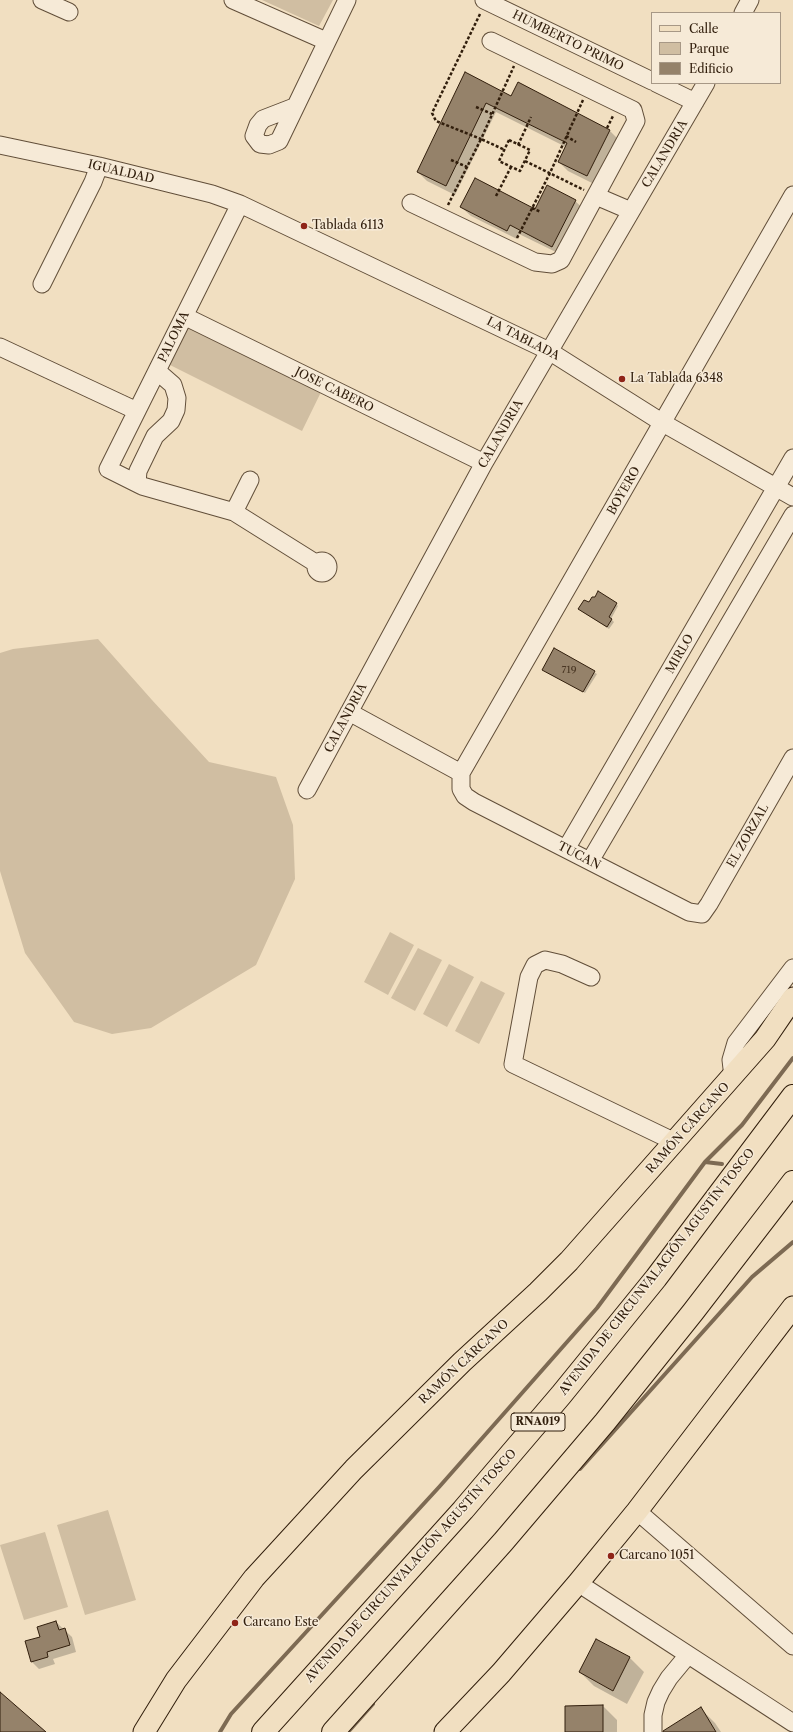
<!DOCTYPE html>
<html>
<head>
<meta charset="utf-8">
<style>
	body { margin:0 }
	#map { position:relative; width:793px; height:1732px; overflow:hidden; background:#f1dfc1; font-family:"Libre Caslon Text",serif }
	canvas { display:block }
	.legend { position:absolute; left:651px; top:12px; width:130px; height:72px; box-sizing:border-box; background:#f6ead7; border:1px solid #a79886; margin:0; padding:5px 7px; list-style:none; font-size:12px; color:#311e0c }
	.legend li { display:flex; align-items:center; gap:8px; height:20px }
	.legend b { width:20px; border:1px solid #a79886 }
</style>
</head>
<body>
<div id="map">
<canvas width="793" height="1732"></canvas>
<ul class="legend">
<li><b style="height:5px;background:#f1dfc1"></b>Calle</li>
<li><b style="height:11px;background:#d0bea2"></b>Parque</li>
<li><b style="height:11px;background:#95826a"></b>Edificio</li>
</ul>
</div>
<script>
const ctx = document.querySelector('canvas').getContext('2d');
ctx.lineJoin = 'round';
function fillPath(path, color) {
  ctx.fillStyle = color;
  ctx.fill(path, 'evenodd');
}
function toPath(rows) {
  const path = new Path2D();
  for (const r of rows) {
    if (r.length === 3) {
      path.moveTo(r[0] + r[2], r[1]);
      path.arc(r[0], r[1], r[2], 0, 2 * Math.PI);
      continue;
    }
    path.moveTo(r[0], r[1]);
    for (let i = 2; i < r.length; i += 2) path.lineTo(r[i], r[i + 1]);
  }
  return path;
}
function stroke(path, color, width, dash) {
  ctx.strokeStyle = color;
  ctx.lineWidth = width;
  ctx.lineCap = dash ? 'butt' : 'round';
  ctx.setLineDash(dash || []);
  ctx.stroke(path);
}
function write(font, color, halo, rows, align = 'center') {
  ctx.font = font + ' "Libre Caslon Text",serif';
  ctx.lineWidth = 3;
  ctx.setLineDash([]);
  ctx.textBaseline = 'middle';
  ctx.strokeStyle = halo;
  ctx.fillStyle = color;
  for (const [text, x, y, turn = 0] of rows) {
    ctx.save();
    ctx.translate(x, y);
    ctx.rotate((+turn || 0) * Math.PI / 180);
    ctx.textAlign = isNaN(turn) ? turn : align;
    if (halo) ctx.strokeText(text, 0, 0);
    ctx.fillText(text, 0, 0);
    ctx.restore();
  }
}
fillPath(toPath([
	[262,0,333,0,319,26],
	[189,323,322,390,302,431,168,364],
	[98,639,152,700,209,762,276,777,293,825,295,879,256,965,151,1028,112,1034,74,1022,25,953,0,871,0,653,13,649],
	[390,932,414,945,388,995,364,982],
	[418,948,442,960,415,1011,391,998],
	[449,964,474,977,447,1027,423,1014],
	[481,981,505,993,479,1044,455,1031],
	[108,1510,136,1600,85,1615,57,1525],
	[45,1532,68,1607,24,1620,0,1545]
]), '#d0bea2');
fillPath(toPath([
	[466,74,511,97,518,84,610,131,619,140,596,185,568,171,559,162,566,147,496,112,455,195,427,181,418,172],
	[575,201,585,210,562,255,519,234,517,239,471,216,461,207,536,210],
	[589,603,616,604,618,606,611,619,614,622,609,629,581,611],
	[554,649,597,674,585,693,545,671],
	[56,1622,72,1637,76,1652,53,1659,55,1664,39,1669,32,1662,41,1638],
	[597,1641,630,1658,644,1672,627,1704,594,1686,580,1672],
	[603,1706,617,1720,617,1732,566,1732],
	[701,1709,715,1723,721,1732,673,1732]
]), '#0003');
stroke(toPath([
	[705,1162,722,1164],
	[580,1469,752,1277,793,1242],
	[220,1732,231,1714,440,1486,597,1308,705,1162,742,1125,793,1058],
	[348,1732,373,1704]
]), '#7d6a53', 4);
const building = toPath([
	[465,72,511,96,518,82,610,130,587,176,558,162,567,143,486,103,446,186,417,172,465,72],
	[475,178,535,209,547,185,576,200,552,247,510,225,507,231,460,207,475,178],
	[598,591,617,603,609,617,612,619,607,627,578,609,584,600,589,602,592,597,595,597,598,591],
	[554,648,595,671,583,692,542,670,554,648],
	[56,1621,59,1630,65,1628,70,1645,47,1652,48,1657,31,1662,25,1641,40,1637,37,1627,56,1621],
	[596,1639,630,1657,613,1691,579,1672,596,1639],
	[0,1692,46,1732,0,1732,0,1692],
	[603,1705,603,1732,565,1732,565,1706,603,1705],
	[701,1707,716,1732,663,1732,663,1731,701,1707]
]);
fillPath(building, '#95826a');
stroke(building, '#311e0c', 1);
const minor = toPath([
	[42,0,69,12],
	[233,0,326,41],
	[484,0,652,81],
	[743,13,750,0],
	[656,83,695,102],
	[294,107,263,119,258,125,254,136,260,144,269,145,279,141,347,0],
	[0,145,99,166,212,194,240,204,549,351,663,423,793,497],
	[793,195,461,773,461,789,465,796,474,802,689,912,702,914,709,904,793,758],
	[596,196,631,211],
	[411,203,535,262,552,264,561,260,636,121,633,110,491,41],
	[240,204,108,469,142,486,234,512,317,564],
	[42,284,93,182,99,166],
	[184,316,484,463],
	[0,347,137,411],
	[137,483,138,471,155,436,171,421,176,410,177,398,173,385,157,371],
	[234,512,250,480],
	[322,567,6],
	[349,712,461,773],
	[307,790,484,463,706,83],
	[566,849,793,458],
	[590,861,793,515],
	[591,977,562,964,545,960,535,965,529,977,513,1064,675,1142],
	[733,1077,731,1060,736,1043,793,968],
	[637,1511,793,1646],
	[578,1583,793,1723],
	[653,1732,653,1715,656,1702,661,1691,669,1678,688,1655]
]);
const major = toPath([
	[144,1732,176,1680,254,1578,354,1469,462,1362,538,1292,569,1261,765,1039,793,998],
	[445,1732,501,1673,578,1583,637,1511,793,1307]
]);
const highway = toPath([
	[263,1732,463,1510,561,1395,656,1278,793,1096],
	[333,1732,503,1542,605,1422,693,1312,793,1182]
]);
stroke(minor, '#614e39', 19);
stroke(major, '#311e0c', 23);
stroke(highway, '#311e0c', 24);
stroke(toPath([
	[480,14,432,113,436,121,481,139,514,66],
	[476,107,492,114],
	[607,128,613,116],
	[566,136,576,142],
	[509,140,530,150,520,171,499,161,509,140],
	[518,145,531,117],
	[451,160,467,167],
	[525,161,584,190],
	[496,196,511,167],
	[448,205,481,139,505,150],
	[532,208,541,212],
	[517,238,550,173,583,100]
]), '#311e0c', 2.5, [3, 2]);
stroke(minor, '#f6ead7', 17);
stroke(major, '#f1dfc1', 21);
stroke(highway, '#f1dfc1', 22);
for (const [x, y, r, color] of [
	[304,226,4,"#8f2418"],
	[622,379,4,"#8f2418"],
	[611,1556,4,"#8f2418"],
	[235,1623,4,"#8f2418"]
]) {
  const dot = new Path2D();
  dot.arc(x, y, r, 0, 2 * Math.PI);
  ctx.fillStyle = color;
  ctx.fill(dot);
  stroke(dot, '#f6ead7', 1.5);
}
write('10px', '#4a3724', null, [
	["719",569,670]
]);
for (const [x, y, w] of [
	[538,1422,54]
]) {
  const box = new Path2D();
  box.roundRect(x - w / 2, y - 9, w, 18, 3);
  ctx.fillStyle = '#f6ead7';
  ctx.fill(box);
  stroke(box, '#311e0c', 1);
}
write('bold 11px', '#311e0c', null, [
	["RNA019",538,1422]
]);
write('12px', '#311e0c', '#f6ead7', [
	["HUMBERTO PRIMO",568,41,26],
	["CALANDRIA",665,154,-59],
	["IGUALDAD",121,172,13],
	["PALOMA",174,337,-64],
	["LA TABLADA",523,339,27],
	["JOSE CABERO",334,390,26],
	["CALANDRIA",501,434,-60],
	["BOYERO",624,491,-60],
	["MIRLO",680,654,-60],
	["CALANDRIA",346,718,-62],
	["EL ZORZAL",748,836,-60],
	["TUCAN",579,856,27],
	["RAMÓN CÁRCANO",688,1128,-48],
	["AVENIDA DE CIRCUNVALACIÓN AGUSTÍN TOSCO",657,1272,-52],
	["RAMÓN CÁRCANO",464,1362,-43],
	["AVENIDA DE CIRCUNVALACIÓN AGUSTÍN TOSCO",411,1566,-48]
]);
write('12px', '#311e0c', '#f6ead7', [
	["Tablada 6113",312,226],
	["La Tablada 6348",630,379],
	["Carcano 1051",619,1556],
	["Carcano Este",243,1623]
], 'left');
</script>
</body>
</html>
